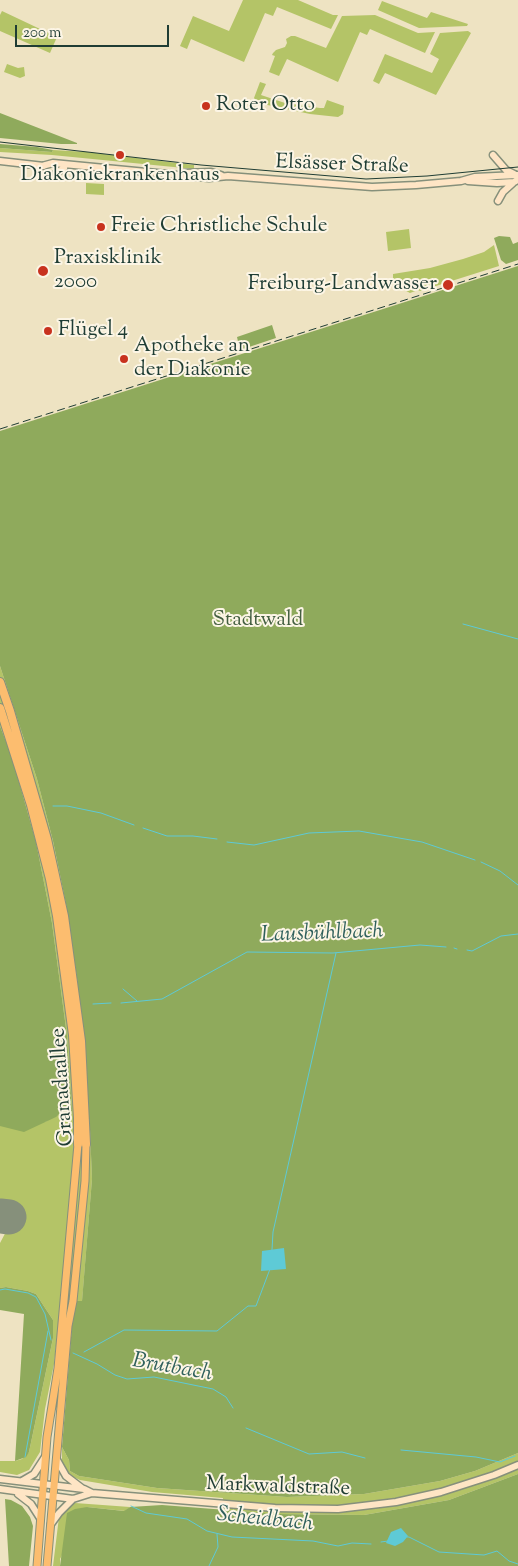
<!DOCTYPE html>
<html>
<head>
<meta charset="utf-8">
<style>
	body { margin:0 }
	#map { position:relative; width:518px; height:1566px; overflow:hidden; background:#eee3c2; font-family:"Sorts Mill Goudy",serif }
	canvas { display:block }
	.scale { position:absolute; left:15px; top:25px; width:154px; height:22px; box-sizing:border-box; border:2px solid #1f3d34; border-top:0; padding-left:6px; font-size:15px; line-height:18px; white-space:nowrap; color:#1f3d34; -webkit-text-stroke:4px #fcf5e5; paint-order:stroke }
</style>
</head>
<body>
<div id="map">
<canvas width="518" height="1566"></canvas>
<div class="scale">200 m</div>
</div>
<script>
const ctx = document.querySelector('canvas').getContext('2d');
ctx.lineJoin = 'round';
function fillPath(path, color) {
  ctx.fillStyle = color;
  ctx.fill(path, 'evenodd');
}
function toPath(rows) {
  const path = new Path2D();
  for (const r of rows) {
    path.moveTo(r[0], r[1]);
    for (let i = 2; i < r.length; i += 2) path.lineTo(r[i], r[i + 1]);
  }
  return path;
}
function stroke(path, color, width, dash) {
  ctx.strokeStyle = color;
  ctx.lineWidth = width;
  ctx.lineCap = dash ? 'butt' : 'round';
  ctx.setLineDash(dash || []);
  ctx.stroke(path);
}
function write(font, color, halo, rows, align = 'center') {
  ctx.font = font + ' "Sorts Mill Goudy",serif';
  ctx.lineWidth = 4;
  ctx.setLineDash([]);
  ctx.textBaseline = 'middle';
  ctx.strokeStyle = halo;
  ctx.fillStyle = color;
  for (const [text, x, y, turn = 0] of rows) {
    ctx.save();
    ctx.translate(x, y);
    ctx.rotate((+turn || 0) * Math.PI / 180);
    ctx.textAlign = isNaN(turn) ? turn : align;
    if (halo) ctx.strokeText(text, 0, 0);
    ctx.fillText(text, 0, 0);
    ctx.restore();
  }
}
fillPath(toPath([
	[243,0,298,0,333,15,338,15,331,29,277,7,273,16,265,13,244,62,191,39,187,49,180,46,193,16,229,31],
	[382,1,427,18,431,12,468,24,467,26,419,28,378,10],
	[2,11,57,37,50,53,0,31,0,15],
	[375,15,418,33,435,32,425,53,370,29,367,35,360,32,338,82,287,59,279,76,269,72,275,56,272,55,273,53,276,50,285,47,287,43,286,39,291,36,295,36,326,48,342,16],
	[468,31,471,33,436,95,385,73,379,84,373,81,385,54,432,73,439,59,430,54,440,33],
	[7,64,18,68,24,67,25,76,20,78,4,72],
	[260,82,266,84,261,95,285,103,320,108,324,108,327,100,344,106,343,114,338,117,310,114,258,103,254,98],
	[0,148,52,152,53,150,87,152,194,165,194,169,52,155,0,152],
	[86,183,104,184,104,195,86,194],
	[409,229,411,248,388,251,386,232],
	[494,245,499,266,420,291,418,290,410,293,393,284,393,274,430,268,463,259,484,252],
	[0,666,37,779,53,841,66,904,77,978,83,1036,90,1130,92,1179,82,1302,61,1300,54,1364,45,1409,40,1452,29,1470,17,1475,0,1472,0,1461,15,1461,22,1459,29,1452,53,1338,53,1320,36,1294,28,1291,6,1287,0,1288,0,1243,8,1228,10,1206,0,1204,0,1009,45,1122,61,1112,72,1111,67,1036,52,923,36,842,12,757,0,726],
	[62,1447,69,1460,70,1471,79,1476,157,1488,287,1497,364,1494,440,1481,475,1471,518,1453,518,1474,449,1500,364,1515,278,1514,222,1510,223,1498,152,1492,80,1480,69,1475,62,1464],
	[75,1503,130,1507,125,1511,87,1507,60,1559,60,1566,53,1566,59,1517,69,1505]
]), '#b4c467');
fillPath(toPath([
	[0,113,77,143,77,144,61,144,0,138],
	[0,144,37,147,53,150,52,152,0,148],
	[499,236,510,237,513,244,518,242,518,260,506,264,501,260,494,238],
	[518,266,518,1453,475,1471,440,1481,364,1494,287,1497,157,1488,79,1476,70,1471,69,1460,62,1447,74,1301,82,1301,92,1179,90,1130,77,978,66,904,53,841,37,779,0,666,0,431],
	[272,325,276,338,240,350,237,337],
	[0,726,12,757,36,842,52,923,67,1036,72,1111,61,1112,56,1117,24,1132,0,1126],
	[6,1287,28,1291,36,1294,53,1320,53,1338,29,1452,26,1457,15,1461,24,1314,0,1310,0,1288],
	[518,1474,518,1566,60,1566,67,1513,75,1509,87,1507,124,1511,130,1507,162,1505,278,1514,364,1515,449,1500],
	[5,1499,11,1500,22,1506,30,1517,33,1526,29,1566,9,1566]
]), '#8faa5c');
fillPath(toPath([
	[284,1248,286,1269,261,1271,262,1251],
	[401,1528,408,1536,403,1542,395,1546,386,1543,391,1532]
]), '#5ecad6');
stroke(toPath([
	[463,624,518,639],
	[53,806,67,806,101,813,134,825],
	[143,828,167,836,193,836,217,839],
	[227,842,254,845,309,833,359,831,422,842,475,860],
	[481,862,500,871,518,885],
	[454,948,457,949],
	[467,950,472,951,501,936,518,934],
	[123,989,137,1001],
	[121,1003,162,999,247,952,333,953,420,945,446,947],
	[93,1004,111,1003],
	[272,1250,273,1232,336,953],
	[0,1290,5,1289,28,1293,36,1297,45,1314,51,1340],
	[84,1352,124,1330,217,1331,248,1306,256,1306,270,1269],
	[73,1353,97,1364,115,1375,127,1379,154,1377,213,1389,226,1397,233,1408],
	[246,1428,309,1454,342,1452,365,1458],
	[401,1450,476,1457,500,1462,515,1456],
	[25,1457,48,1331],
	[131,1506,146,1513,187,1519,207,1531,232,1537,313,1541,338,1546,352,1543,371,1544],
	[407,1537,409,1537,439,1552,484,1555,497,1551,509,1561,518,1564],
	[381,1542,388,1541],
	[209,1566,218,1547,217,1534]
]), '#5ecad6', 1);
stroke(toPath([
	[0,1216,9,1217]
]), '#86907b', 35);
const secondary = toPath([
	[493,155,506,170,514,174],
	[0,161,44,166],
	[42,166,53,163,209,178,228,176,372,187,416,185,461,181,475,177,517,175],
	[56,173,64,168],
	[184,173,211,172,221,175],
	[468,181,497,183,514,182,518,180],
	[498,201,503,192,513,183],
	[57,1460,66,1476,83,1489],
	[0,1479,84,1489,92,1493,275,1508,338,1509,396,1502,441,1492,494,1475,518,1465],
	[22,1481,34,1474,45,1457],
	[0,1489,73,1499,92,1493],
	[18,1494,31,1504,40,1518],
	[51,1524,59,1513,73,1499]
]);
const primary = toPath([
	[37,1566,47,1437,58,1368,78,1144],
	[47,1566,68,1326,73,1301,85,1181,86,1144]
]);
const trunk = toPath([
	[0,682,10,711,47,839,64,916,81,1041,86,1144],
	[0,708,31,805,50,879,57,916,73,1035,78,1118,78,1144]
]);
stroke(secondary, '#86907b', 9);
stroke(primary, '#86907b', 9);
stroke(trunk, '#86907b', 10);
stroke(secondary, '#fee5c5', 6);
stroke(primary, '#fcbd6f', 7);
stroke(trunk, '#fcbd6f', 8);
stroke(toPath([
	[0,142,201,165,366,179,427,176,518,167]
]), '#1f3d34', 1);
stroke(toPath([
	[0,429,518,264]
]), '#1f3d34', 1, [8, 4]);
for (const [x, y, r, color] of [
	[206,106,5,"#c8321e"],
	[120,155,5,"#c8321e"],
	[101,227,5,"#c8321e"],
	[43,271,6,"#c8321e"],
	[448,285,6,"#c8321e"],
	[48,331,5,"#c8321e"],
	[124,359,5,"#c8321e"]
]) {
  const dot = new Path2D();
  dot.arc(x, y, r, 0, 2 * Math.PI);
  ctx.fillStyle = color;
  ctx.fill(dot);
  stroke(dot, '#fcf5e5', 2);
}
write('21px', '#1f3d34', '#fcf5e5', [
	["Roter Otto",216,106],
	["Diakoniekrankenhaus",120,176,"center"],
	["Freie Christliche Schule",111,227],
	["Praxisklinik",54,259],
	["2000",54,283],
	["Freiburg-Landwasser",437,285,"right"],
	["Flügel 4",58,331],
	["Apotheke an",134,347],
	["der Diakonie",134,371]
], 'left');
write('21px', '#1f3d34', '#fcf5e5', [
	["Elsässer Straße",342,166,2],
	["Granadaallee",64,1087,-94],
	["Markwaldstraße",278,1488,2]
]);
write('21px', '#445f41', '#fcf5e5', [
	["Stadtwald",258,621]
]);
write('italic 22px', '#2f605c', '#fcf5e5', [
	["Lausbühlbach",322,935,-2],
	["Brutbach",172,1369,10],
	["Scheidbach",265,1521,6]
]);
</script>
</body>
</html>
